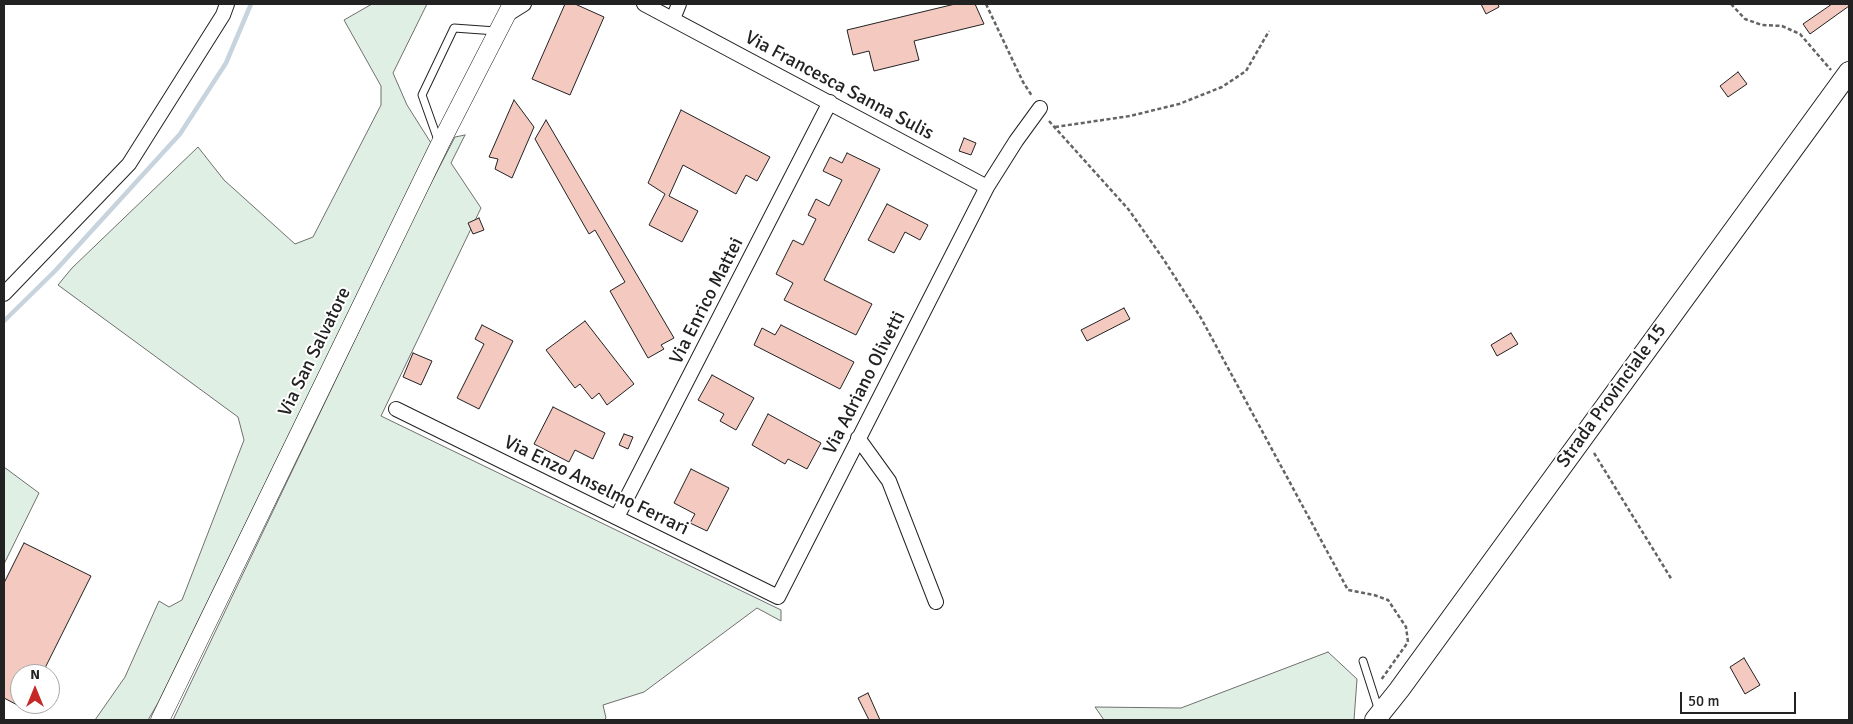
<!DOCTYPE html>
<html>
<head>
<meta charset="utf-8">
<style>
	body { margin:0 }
	#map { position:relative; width:1853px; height:724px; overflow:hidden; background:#fff; font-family:Signika,sans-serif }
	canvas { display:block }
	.frame { position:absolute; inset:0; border:5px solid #222; pointer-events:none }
	.north { position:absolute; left:10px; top:664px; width:50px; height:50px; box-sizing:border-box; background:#fff; border:1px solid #a7a7a7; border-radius:50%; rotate:0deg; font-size:14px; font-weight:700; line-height:20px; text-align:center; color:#222 }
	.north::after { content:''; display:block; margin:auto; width:18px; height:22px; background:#c62828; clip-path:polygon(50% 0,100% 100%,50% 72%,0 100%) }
	.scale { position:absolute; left:1680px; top:692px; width:116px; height:22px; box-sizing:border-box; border:2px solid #222; border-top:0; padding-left:6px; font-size:15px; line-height:18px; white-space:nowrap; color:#222; -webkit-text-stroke:4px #fff; paint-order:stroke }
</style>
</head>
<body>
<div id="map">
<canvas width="1853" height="724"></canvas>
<div class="frame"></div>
<div class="north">N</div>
<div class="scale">50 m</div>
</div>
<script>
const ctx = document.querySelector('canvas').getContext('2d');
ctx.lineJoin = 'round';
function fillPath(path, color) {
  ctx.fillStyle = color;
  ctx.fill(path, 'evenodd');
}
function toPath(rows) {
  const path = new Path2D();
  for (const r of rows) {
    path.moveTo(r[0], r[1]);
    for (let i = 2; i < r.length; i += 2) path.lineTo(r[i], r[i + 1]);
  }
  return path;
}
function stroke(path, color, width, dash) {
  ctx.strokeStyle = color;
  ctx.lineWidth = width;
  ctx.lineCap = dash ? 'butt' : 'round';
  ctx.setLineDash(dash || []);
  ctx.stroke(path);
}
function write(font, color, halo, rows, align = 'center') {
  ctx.font = font + ' Signika,sans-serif';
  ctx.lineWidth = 4;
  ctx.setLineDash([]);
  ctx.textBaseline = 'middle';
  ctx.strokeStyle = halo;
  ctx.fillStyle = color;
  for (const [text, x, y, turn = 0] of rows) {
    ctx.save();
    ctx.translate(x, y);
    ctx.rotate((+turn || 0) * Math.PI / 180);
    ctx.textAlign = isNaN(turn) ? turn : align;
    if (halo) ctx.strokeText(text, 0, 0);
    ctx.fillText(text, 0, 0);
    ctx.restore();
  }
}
const green = toPath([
	[372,4,427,4,393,73,407,105,431,143,158,703,148,720,95,720,125,677,159,601,169,607,182,600,244,440,238,417,58,285,72,268,198,147,224,180,295,244,313,237,381,105,381,86,344,20,372,4],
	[465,135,451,163,481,208,381,416,781,610,781,621,757,608,644,692,603,705,606,718,604,720,173,720,416,212,455,137,465,135],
	[4,467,39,493,4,564,4,467],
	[1328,652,1357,679,1354,720,1104,720,1095,707,1181,708,1328,652]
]);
fillPath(green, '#e0efe3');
stroke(green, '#6f6f6f', 1);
stroke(toPath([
	[4,321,55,271,180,134,226,63,251,4]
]), '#c7d3dd', 4.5);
const building = toPath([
	[565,4,575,4,604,17,570,95,532,79,565,4],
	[955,4,975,4,984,24,914,41,919,60,874,71,869,51,853,55,847,30,955,4],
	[1481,4,1498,4,1499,7,1486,14,1481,4],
	[1832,4,1849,4,1849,6,1810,34,1803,24,1832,4],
	[1738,72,1747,84,1728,97,1720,86,1738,72],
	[514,100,534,127,512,178,495,169,498,159,489,157,514,100],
	[681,110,770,157,757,181,746,175,736,194,683,165,669,196,698,211,682,242,649,225,665,194,648,183,681,110],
	[546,120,674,338,661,345,664,349,648,358,610,291,625,282,595,230,589,234,535,139,546,120],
	[964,138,976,143,971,155,959,151,964,138],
	[847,153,880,169,824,280,872,304,856,335,784,300,793,283,776,274,793,240,803,245,816,219,808,215,816,199,829,206,842,180,823,171,830,157,842,163,847,153],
	[887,204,928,225,920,240,905,232,894,253,868,240,887,204],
	[479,218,484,230,473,234,468,223,479,218],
	[1124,308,1130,319,1087,341,1081,330,1124,308],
	[585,321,634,384,607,405,599,393,592,399,580,384,575,388,546,350,585,321],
	[482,325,513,341,479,409,457,398,484,344,475,339,482,325],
	[781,325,854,362,840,389,754,345,762,328,775,335,781,325],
	[1511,333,1518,344,1497,356,1491,345,1511,333],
	[413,353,432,361,421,385,403,377,413,353],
	[712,375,754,398,736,430,720,421,724,414,698,400,712,375],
	[553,407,605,433,593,459,575,450,569,462,534,444,553,407],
	[768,414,821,443,807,469,788,459,785,464,752,445,768,414],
	[624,434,633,437,628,449,619,445,624,434],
	[691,469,729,488,707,531,690,523,695,514,674,503,691,469],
	[24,543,91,576,42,674,20,674,20,704,28,704,25,709,4,698,4,583,24,543],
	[1744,658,1760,685,1745,694,1730,667,1744,658],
	[868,693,880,720,869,720,858,698,868,693]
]);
fillPath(building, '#f3c9c0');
stroke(building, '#222', 1);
const service = toPath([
	[438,140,422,95,454,28,496,31],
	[1363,661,1379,711]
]);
const minor = toPath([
	[644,4,987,187],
	[508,14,524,4],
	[673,19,679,4],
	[4,294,129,164,223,15,227,4],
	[396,409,778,597,987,187,1016,141,1040,108],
	[858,438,889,481,936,602],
	[617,517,830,102]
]);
const tertiary = toPath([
	[160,720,440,144,512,4]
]);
const secondary = toPath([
	[1375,720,1399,690,1849,72]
]);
stroke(service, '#222', 9);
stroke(minor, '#222', 16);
stroke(tertiary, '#222', 19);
stroke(secondary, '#222', 22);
stroke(toPath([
	[986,4,1023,82,1032,96],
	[1731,4,1745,19,1762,25,1782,26,1800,34,1831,70],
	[1049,121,1129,210,1164,260,1201,318,1348,590,1374,595,1388,600,1406,627,1408,642,1381,680],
	[1055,127,1130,116,1179,104,1222,87,1246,71,1269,31],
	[1594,453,1672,580]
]), '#646464', 2.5, [4, 2.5]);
stroke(service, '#fff', 7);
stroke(minor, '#fff', 14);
stroke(tertiary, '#fff', 18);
stroke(secondary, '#fff', 20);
write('19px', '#222', '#fff', [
	["Via Francesca Sanna Sulis",839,86,28],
	["Via Enrico Mattei",707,301,-63],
	["Via San Salvatore",315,352,-64],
	["Via Adriano Olivetti",865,383,-63],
	["Strada Provinciale 15",1612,396,-54],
	["Via Enzo Anselmo Ferrari",596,486,26]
]);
</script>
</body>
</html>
